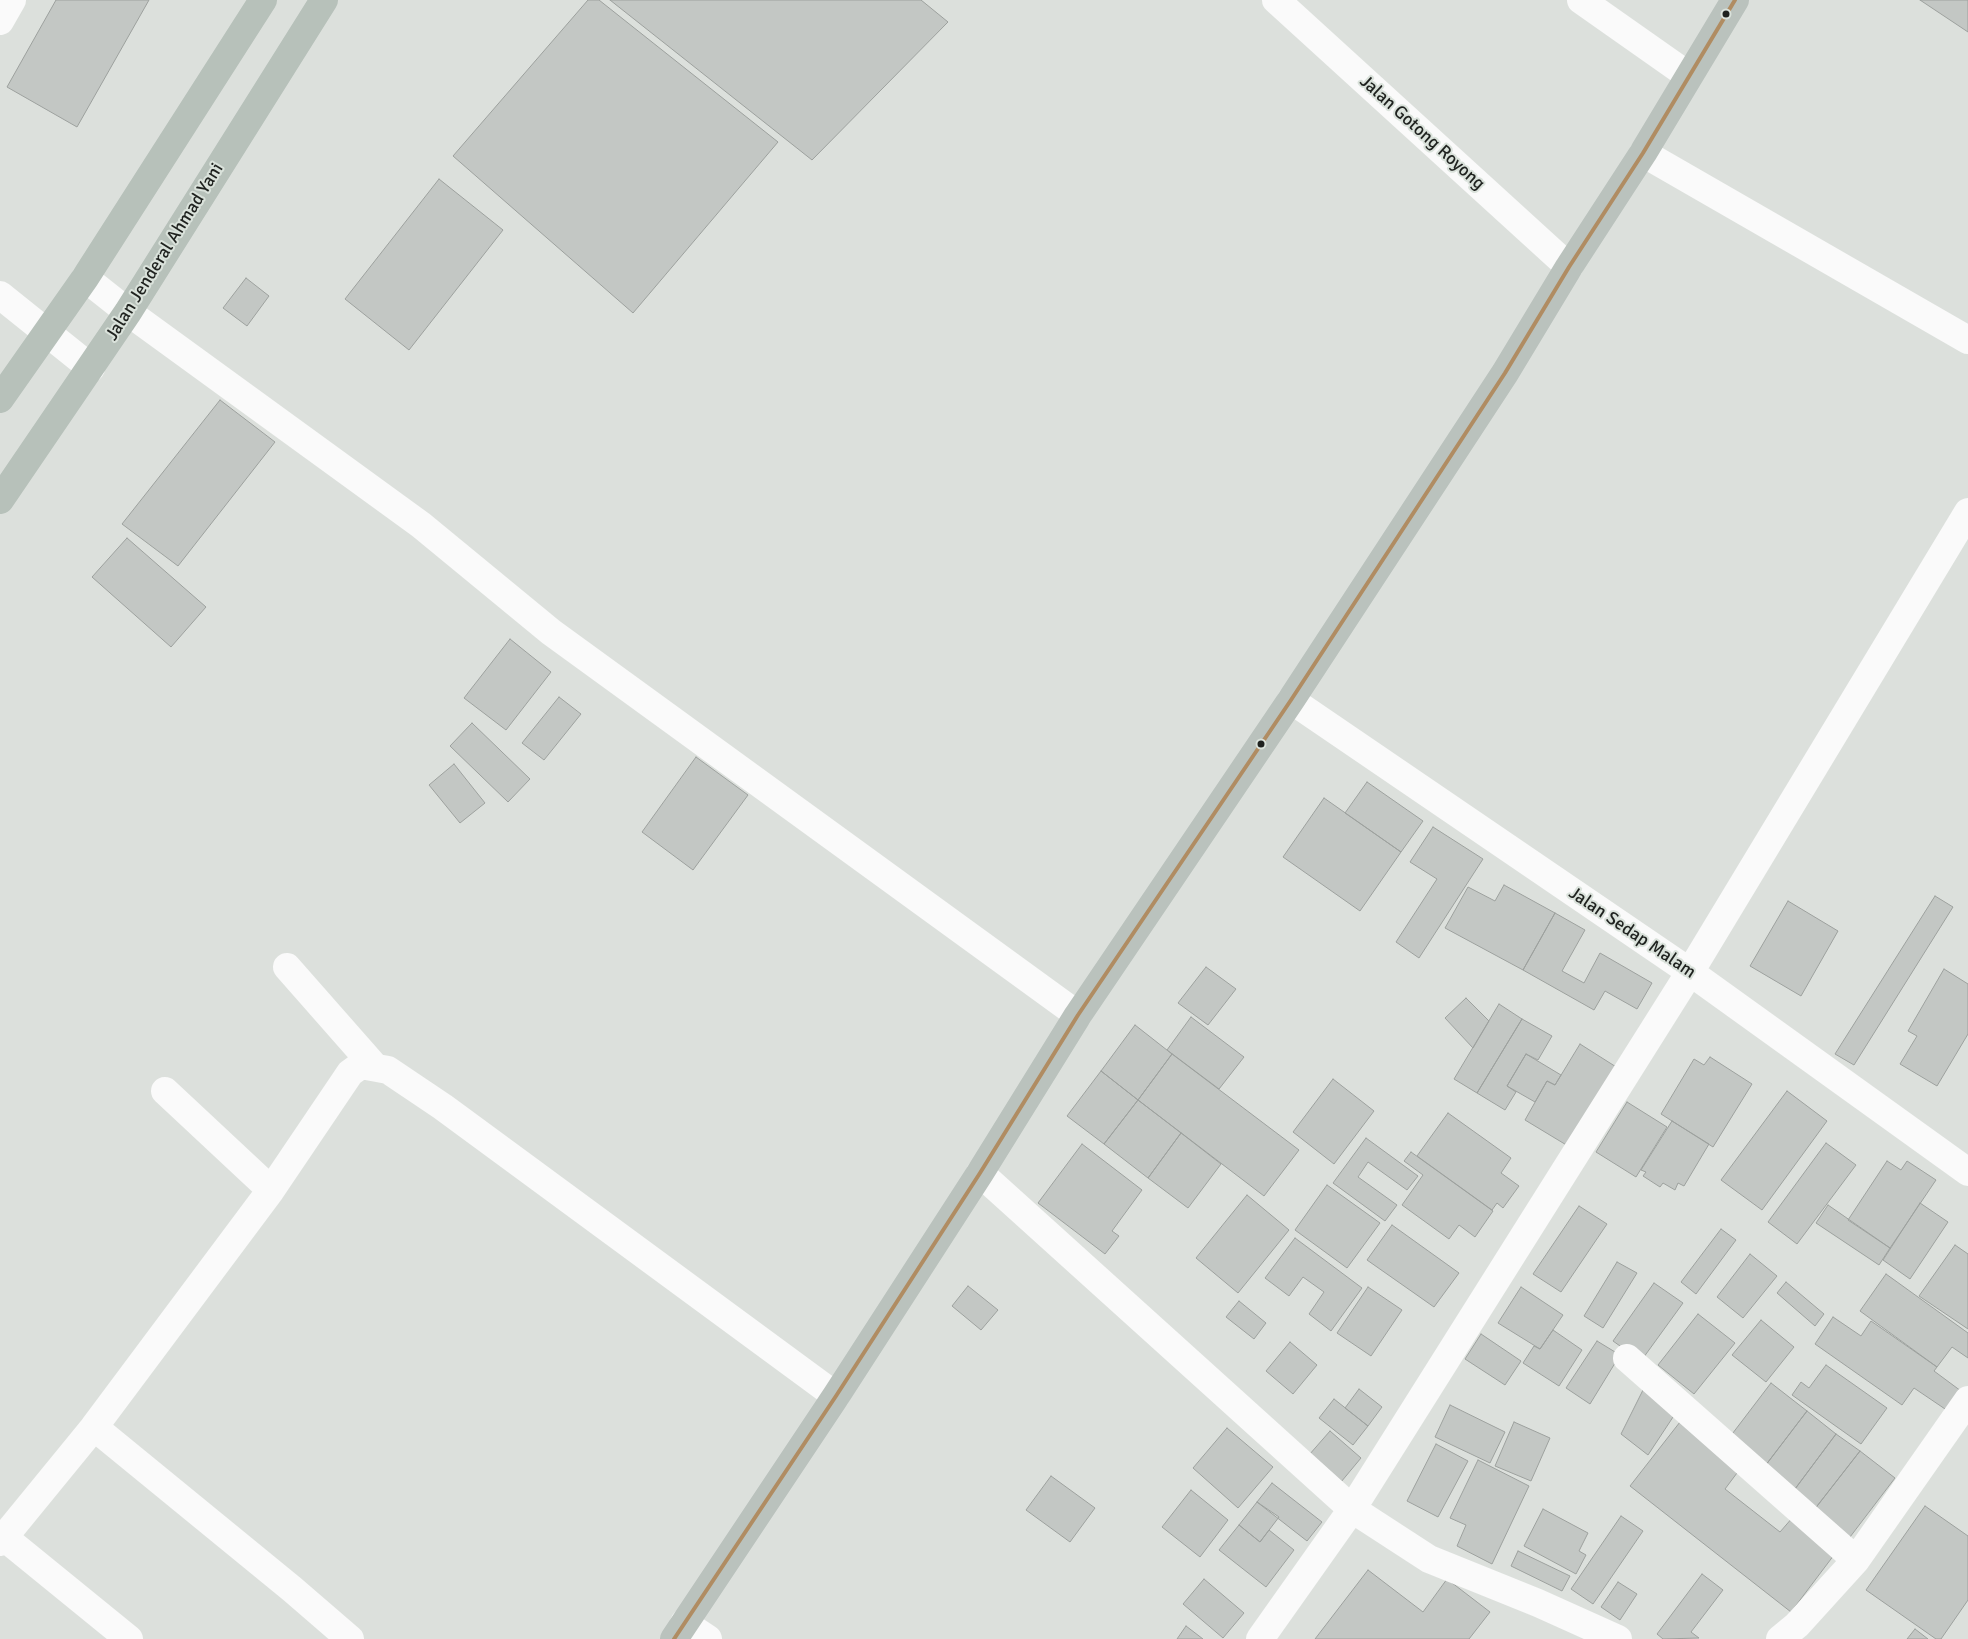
<!DOCTYPE html>
<html>
<head>
<meta charset="utf-8">
<style>
	body { margin:0 }
	canvas { display:block; background:#dce0dc }
</style>
</head>
<body>
<canvas width="1968" height="1639"></canvas>
<script>
const ctx = document.querySelector('canvas').getContext('2d');
ctx.lineJoin = 'round';
function fillPath(path, color) {
  ctx.fillStyle = color;
  ctx.fill(path, 'evenodd');
}
function toPath(rows) {
  const path = new Path2D();
  for (const r of rows) {
    path.moveTo(r[0], r[1]);
    for (let i = 2; i < r.length; i += 2) path.lineTo(r[i], r[i + 1]);
  }
  return path;
}
function stroke(path, color, width, dash) {
  ctx.strokeStyle = color;
  ctx.lineWidth = width;
  ctx.lineCap = dash ? 'butt' : 'round';
  ctx.setLineDash(dash || []);
  ctx.stroke(path);
}
function write(font, color, halo, rows, align = 'center') {
  ctx.font = font + ' Signika,sans-serif';
  ctx.lineWidth = 4;
  ctx.setLineDash([]);
  ctx.textBaseline = 'middle';
  ctx.strokeStyle = halo;
  ctx.fillStyle = color;
  for (const [text, x, y, turn = 0] of rows) {
    ctx.save();
    ctx.translate(x, y);
    ctx.rotate((+turn || 0) * Math.PI / 180);
    ctx.textAlign = isNaN(turn) ? turn : align;
    if (halo) ctx.strokeText(text, 0, 0);
    ctx.fillText(text, 0, 0);
    ctx.restore();
  }
}
const building = toPath([
	[56,0,149,0,77,127,7,87,56,0],
	[588,0,599,0,778,142,633,313,453,156,588,0],
	[610,0,921,0,948,22,812,160,610,0],
	[1920,0,1968,0,1968,32,1920,0],
	[439,179,503,230,409,350,345,299,439,179],
	[246,278,269,296,247,326,223,308,246,278],
	[220,400,275,442,178,566,122,524,220,400],
	[127,538,206,607,171,647,92,577,127,538],
	[510,639,551,672,506,730,464,698,510,639],
	[559,697,581,714,544,760,522,743,559,697],
	[472,723,530,779,508,802,450,746,472,723],
	[696,757,748,795,693,870,642,832,696,757],
	[454,764,485,803,460,823,429,785,454,764],
	[1367,782,1423,821,1401,852,1345,813,1367,782],
	[1324,798,1401,852,1360,911,1283,857,1324,798],
	[1433,827,1483,859,1419,958,1396,942,1437,879,1410,862,1433,827],
	[1504,885,1555,913,1523,970,1445,928,1468,887,1495,901,1504,885],
	[1935,896,1953,907,1854,1065,1835,1054,1935,896],
	[1788,901,1838,931,1801,996,1750,966,1788,901],
	[1555,913,1585,930,1562,971,1584,983,1600,953,1652,983,1637,1009,1605,991,1594,1010,1523,970,1555,913],
	[1206,967,1236,989,1208,1025,1178,1003,1206,967],
	[1944,969,1968,984,1968,1034,1937,1086,1900,1064,1917,1036,1908,1031,1944,969],
	[1466,998,1489,1021,1473,1048,1445,1018,1466,998],
	[1499,1004,1522,1019,1477,1093,1454,1079,1499,1004],
	[1191,1017,1244,1057,1219,1089,1167,1050,1191,1017],
	[1522,1019,1552,1036,1538,1060,1526,1054,1507,1086,1516,1092,1505,1110,1477,1093,1522,1019],
	[1135,1025,1172,1054,1138,1100,1101,1071,1135,1025],
	[1580,1044,1621,1070,1573,1149,1525,1120,1547,1081,1555,1085,1580,1044],
	[1172,1054,1299,1150,1264,1196,1138,1100,1172,1054],
	[1526,1054,1561,1075,1555,1085,1547,1081,1535,1102,1507,1086,1526,1054],
	[1710,1057,1752,1084,1713,1147,1661,1114,1694,1059,1704,1065,1710,1057],
	[1101,1071,1138,1100,1104,1144,1067,1116,1101,1071],
	[1333,1079,1374,1111,1334,1164,1293,1132,1333,1079],
	[1787,1091,1827,1121,1762,1210,1721,1180,1787,1091],
	[1138,1100,1181,1133,1148,1178,1104,1144,1138,1100],
	[1627,1102,1667,1127,1636,1177,1596,1152,1627,1102],
	[1448,1113,1511,1158,1501,1173,1519,1186,1503,1208,1497,1203,1492,1210,1417,1156,1448,1113],
	[1672,1121,1709,1144,1684,1186,1678,1183,1675,1190,1663,1183,1660,1187,1643,1176,1646,1172,1641,1170,1672,1121],
	[1181,1133,1221,1164,1188,1208,1148,1178,1181,1133],
	[1366,1138,1418,1176,1407,1190,1368,1162,1358,1177,1397,1205,1385,1221,1333,1183,1366,1138],
	[1826,1143,1856,1165,1797,1244,1768,1222,1826,1143],
	[1082,1144,1142,1190,1112,1231,1119,1236,1105,1254,1038,1203,1082,1144],
	[1411,1152,1493,1211,1475,1237,1459,1225,1449,1239,1402,1205,1423,1175,1404,1161,1411,1152],
	[1887,1161,1901,1170,1907,1161,1936,1180,1890,1248,1848,1220,1887,1161],
	[1327,1185,1380,1223,1347,1268,1295,1230,1327,1185],
	[1247,1195,1289,1230,1238,1293,1196,1258,1247,1195],
	[1920,1203,1948,1222,1910,1279,1883,1260,1920,1203],
	[1828,1205,1890,1248,1879,1265,1816,1223,1828,1205],
	[1579,1206,1607,1224,1561,1292,1533,1274,1579,1206],
	[1392,1225,1459,1273,1434,1307,1367,1260,1392,1225],
	[1721,1229,1736,1240,1696,1294,1681,1282,1721,1229],
	[1295,1238,1362,1288,1331,1331,1309,1314,1324,1292,1303,1277,1289,1296,1265,1278,1295,1238],
	[1955,1245,1968,1254,1968,1329,1919,1296,1955,1245],
	[1750,1254,1777,1276,1743,1318,1717,1297,1750,1254],
	[1617,1262,1637,1273,1603,1328,1584,1316,1617,1262],
	[1886,1274,1968,1333,1968,1358,1952,1347,1937,1367,1860,1311,1886,1274],
	[1786,1282,1824,1314,1815,1326,1777,1293,1786,1282],
	[1654,1283,1683,1303,1641,1361,1613,1341,1654,1283],
	[968,1286,998,1310,981,1330,952,1306,968,1286],
	[1368,1287,1402,1310,1371,1356,1337,1333,1368,1287],
	[1521,1287,1563,1315,1540,1349,1498,1323,1521,1287],
	[1239,1301,1266,1323,1254,1339,1226,1317,1239,1301],
	[1698,1314,1735,1343,1694,1394,1658,1365,1698,1314],
	[1833,1317,1861,1336,1871,1321,1937,1367,1934,1371,1961,1391,1948,1411,1914,1388,1902,1405,1815,1344,1833,1317],
	[1761,1320,1794,1347,1766,1382,1732,1355,1761,1320],
	[1553,1330,1582,1350,1559,1386,1523,1363,1534,1346,1540,1349,1553,1330],
	[1481,1334,1521,1361,1505,1385,1465,1359,1481,1334],
	[1597,1341,1620,1355,1590,1404,1566,1388,1597,1341],
	[1290,1342,1317,1365,1293,1394,1266,1371,1290,1342],
	[1826,1365,1887,1408,1861,1444,1792,1395,1801,1382,1809,1388,1826,1365],
	[1771,1383,1807,1411,1762,1470,1726,1442,1771,1383],
	[1645,1386,1677,1411,1648,1455,1621,1434,1645,1386],
	[1359,1389,1382,1407,1368,1426,1345,1408,1359,1389],
	[1334,1399,1368,1426,1353,1445,1319,1418,1334,1399],
	[1450,1405,1505,1432,1490,1463,1435,1437,1450,1405],
	[1807,1411,1836,1434,1792,1493,1762,1470,1807,1411],
	[1514,1422,1550,1438,1531,1481,1495,1466,1514,1422],
	[1680,1422,1740,1469,1725,1489,1780,1532,1793,1517,1837,1551,1791,1612,1630,1486,1680,1422],
	[1227,1428,1273,1467,1238,1508,1193,1468,1227,1428],
	[1330,1431,1361,1458,1341,1482,1309,1455,1330,1431],
	[1836,1434,1860,1451,1814,1510,1792,1493,1836,1434],
	[1436,1444,1468,1461,1438,1517,1407,1501,1436,1444],
	[1860,1451,1895,1478,1850,1537,1814,1510,1860,1451],
	[1478,1460,1529,1486,1492,1564,1457,1546,1466,1525,1450,1518,1478,1460],
	[1051,1476,1095,1508,1070,1542,1026,1510,1051,1476],
	[1272,1483,1322,1522,1307,1541,1257,1502,1272,1483],
	[1191,1490,1228,1520,1200,1557,1162,1527,1191,1490],
	[1257,1502,1279,1517,1260,1542,1239,1525,1257,1502],
	[1925,1506,1968,1536,1968,1600,1941,1639,1936,1639,1866,1590,1925,1506],
	[1543,1509,1588,1533,1579,1551,1586,1555,1576,1574,1524,1546,1543,1509],
	[1621,1516,1643,1531,1593,1604,1571,1589,1621,1516],
	[1239,1525,1260,1542,1269,1530,1294,1550,1266,1587,1219,1550,1239,1525],
	[1518,1551,1570,1576,1562,1591,1511,1566,1518,1551],
	[1368,1570,1423,1612,1447,1579,1490,1612,1469,1639,1315,1639,1368,1570],
	[1702,1574,1723,1590,1691,1632,1699,1638,1663,1639,1657,1634,1702,1574],
	[1204,1579,1244,1613,1223,1638,1183,1604,1204,1579],
	[1618,1582,1637,1594,1620,1620,1601,1607,1618,1582],
	[1186,1626,1203,1639,1177,1639,1186,1626],
	[1915,1629,1928,1639,1907,1639,1915,1629]
]);
fillPath(building, '#c3c7c4');
stroke(building, '#9da19e', 1);
stroke(toPath([
	[1276,0,1569,267],
	[1581,0,1689,76],
	[0,21,12,0],
	[1643,153,1968,340],
	[85,278,128,312,421,525,551,632,1078,1015],
	[0,295,91,368],
	[1291,700,1690,972,1968,1172],
	[287,967,375,1067],
	[165,1091,271,1190],
	[980,1173,1352,1509,1429,1559,1538,1603,1618,1639],
	[1627,1358,1856,1560],
	[94,1427,292,1589,350,1639],
	[0,1534,129,1639],
	[0,1542,94,1427,271,1190,350,1073,361,1065,388,1070,443,1107,836,1396],
	[684,1623,708,1639],
	[1260,1639,1352,1509,1690,972,1968,512],
	[1780,1639,1797,1625,1856,1560,1968,1400]
]), '#fafafa', 28);
stroke(toPath([
	[674,1639,836,1396,980,1173,1078,1015,1291,700,1505,373,1569,267,1643,153,1735,0]
]), '#bac2bd', 28);
stroke(toPath([
	[0,399,85,278,263,0],
	[0,500,128,312,324,0]
]), '#b7c1ba', 28);
stroke(toPath([
	[674,1639,836,1396,980,1173,1078,1015,1291,700,1505,373,1569,267,1643,153,1735,0]
]), '#b08c62', 4);
for (const [x, y, r, color] of [
	[1726,14,4.5,"#1f221f"],
	[1261,744,4.5,"#1f221f"]
]) {
  const dot = new Path2D();
  dot.arc(x, y, r, 0, 2 * Math.PI);
  ctx.fillStyle = color;
  ctx.fill(dot);
  stroke(dot, '#dae2db', 2);
}
write('18px', '#1f221f', '#dae2db', [
	["Jalan Gotong Royong",1422,133,42],
	["Jalan Jenderal Ahmad Yani",165,252,-58],
	["Jalan Sedap Malam",1632,933,34]
]);
</script>
</body>
</html>
